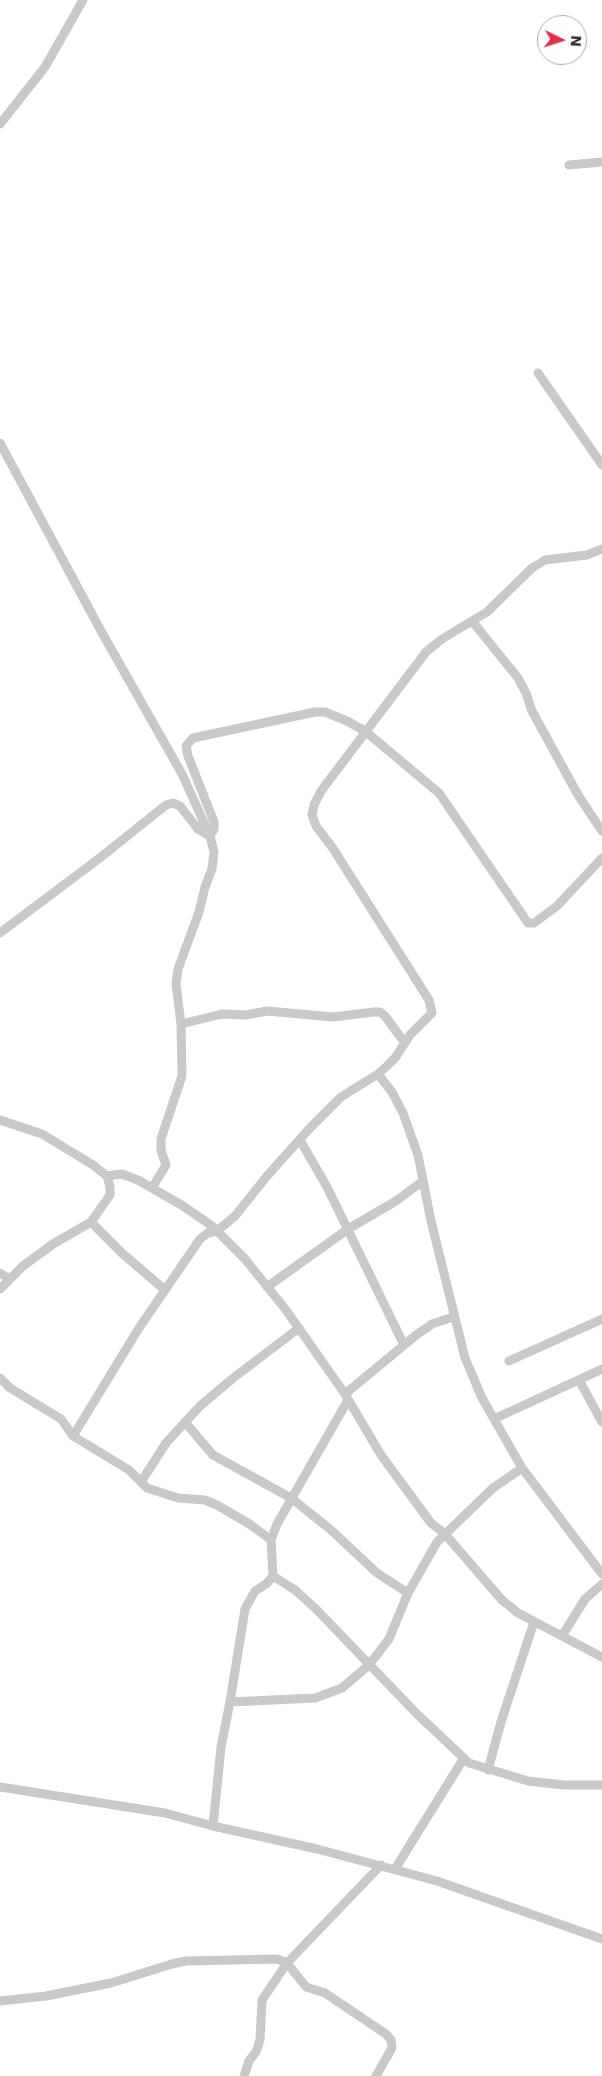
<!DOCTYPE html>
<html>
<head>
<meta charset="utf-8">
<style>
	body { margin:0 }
	#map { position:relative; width:602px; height:2076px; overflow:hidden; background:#fff; font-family:"DejaVu Sans",sans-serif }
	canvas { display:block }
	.north { position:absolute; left:537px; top:15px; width:50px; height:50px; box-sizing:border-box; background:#fff; border:1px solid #ababab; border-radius:50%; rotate:94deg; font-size:14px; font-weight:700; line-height:20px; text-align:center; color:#2c2c2c }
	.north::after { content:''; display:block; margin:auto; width:18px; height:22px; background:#e2304a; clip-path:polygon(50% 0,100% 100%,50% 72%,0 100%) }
</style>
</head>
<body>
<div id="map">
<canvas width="602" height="2076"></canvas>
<div class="north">N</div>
</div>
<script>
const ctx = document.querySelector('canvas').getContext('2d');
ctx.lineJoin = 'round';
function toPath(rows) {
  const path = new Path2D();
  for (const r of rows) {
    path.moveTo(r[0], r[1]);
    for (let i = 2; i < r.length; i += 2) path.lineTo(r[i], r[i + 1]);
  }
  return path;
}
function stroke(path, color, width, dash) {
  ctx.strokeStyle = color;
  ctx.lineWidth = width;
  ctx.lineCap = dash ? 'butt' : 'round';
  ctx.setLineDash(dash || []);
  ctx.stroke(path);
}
stroke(toPath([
	[0,124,45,67,83,0],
	[569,165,602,162],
	[538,373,602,465],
	[0,443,101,631,182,774,210,836,214,852,212,869,205,887,199,912,178,969,176,984,181,1024,182,1076,161,1139,161,1150,166,1165,152,1188],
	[472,621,518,678,526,693,532,711,578,795,602,831],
	[0,933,101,857,166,805,173,803,180,806,198,829,210,836,214,829,214,822,188,756,186,746,193,738,315,712,325,712,347,721,365,731,439,793,528,923,534,923,557,906,602,858],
	[181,1024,222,1014,246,1015,267,1011,333,1017,374,1012,380,1012,385,1016,405,1043],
	[0,1120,42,1134,93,1165,107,1176,110,1187,110,1195,91,1222,53,1244,23,1266,0,1289],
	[300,1140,327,1187,404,1345],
	[107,1176,122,1174,138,1180,183,1206,212,1226,245,1259,286,1310,345,1394,381,1455,431,1523,444,1533,502,1600,518,1613,602,1657],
	[91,1222,123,1254,165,1290],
	[0,1273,10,1279],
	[267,1287,348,1229,396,1201,423,1181],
	[509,1361,602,1319],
	[0,1378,10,1388,61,1419,73,1436,129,1470,147,1488,178,1498,205,1500,217,1505,251,1525,271,1540],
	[579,1380,602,1422],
	[345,1394,415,1336,432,1324,453,1317],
	[494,1419,602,1369],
	[185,1422,213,1455,291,1498,331,1530,377,1573,408,1593],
	[73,1436,139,1328,200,1239,208,1233,217,1231,235,1216,267,1176,309,1129,341,1097,378,1074,387,1066,395,1058,410,1035,432,1013,429,1000,332,847,316,826,312,815,314,805,321,791,426,652,442,639,487,612,532,568,545,560,587,555,602,549],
	[522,1468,602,1574],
	[141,1482,166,1443,200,1406,232,1379,299,1328],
	[273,1576,295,1590,316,1609,417,1714,469,1763,528,1781,564,1785,602,1785],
	[562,1636,585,1599,602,1584],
	[230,1702,245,1609,255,1591,266,1584,273,1576,271,1540,277,1524,348,1400],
	[488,1770,501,1722,534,1622],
	[0,1787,165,1813,213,1826,317,1849,437,1881,602,1939],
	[213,1826,221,1747,230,1702,315,1698,342,1688,369,1665,389,1639,408,1593,437,1542,493,1488,522,1468,482,1398,465,1358,431,1221,418,1155,403,1113,392,1092,378,1074],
	[395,1869,464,1758],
	[0,2001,46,1996,111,1983,172,1964,186,1961,277,1959,287,1963,381,1865],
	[244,2076,249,2061,256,2052,260,2040,262,2000,287,1963,306,1987,325,1993,386,2034,391,2040,392,2048,376,2076]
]), '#c9c9c9', 9);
</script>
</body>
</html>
